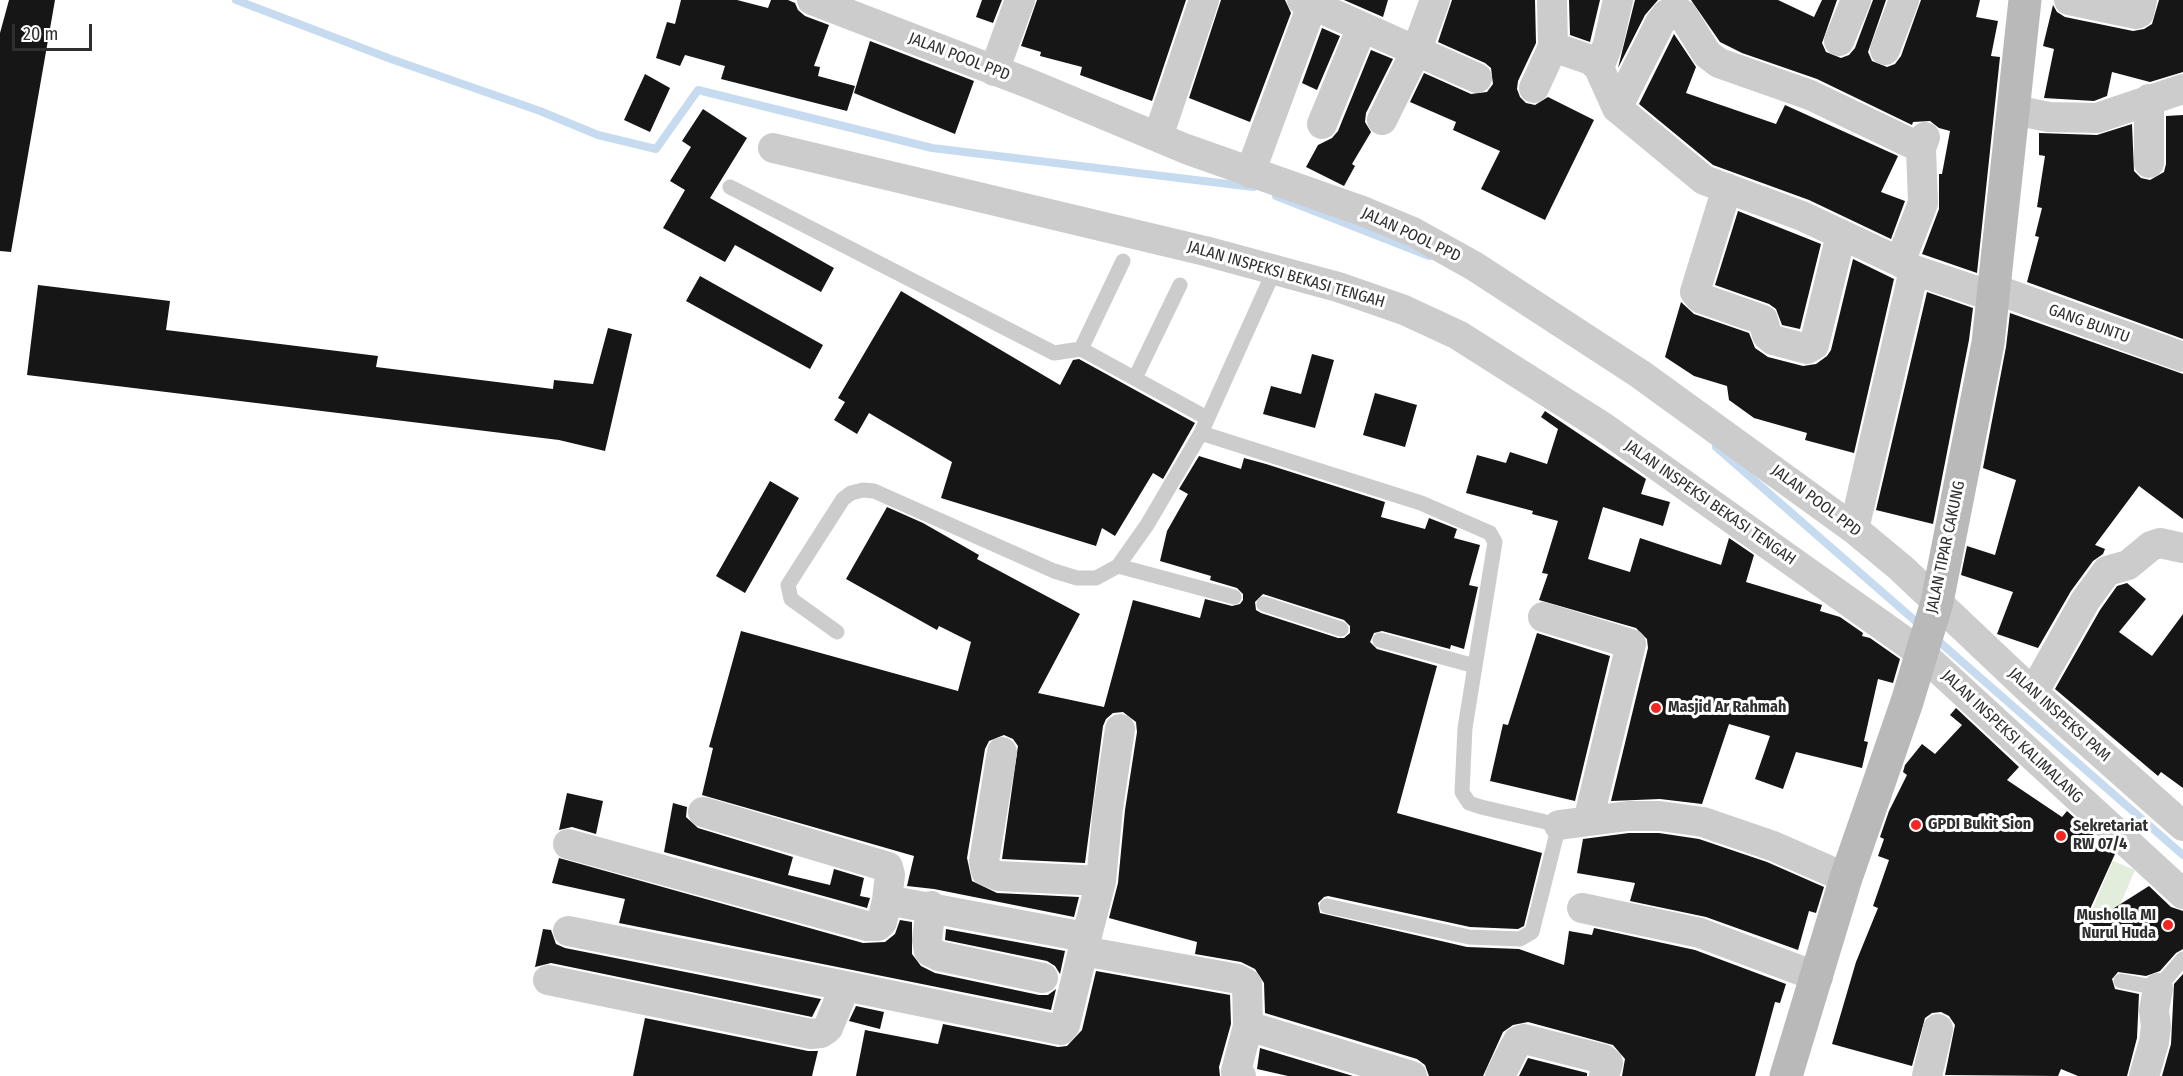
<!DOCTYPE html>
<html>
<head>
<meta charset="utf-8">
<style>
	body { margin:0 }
	#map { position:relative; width:2183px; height:1076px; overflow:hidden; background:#fff; font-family:"Fira Sans Condensed",sans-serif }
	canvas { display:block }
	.scale { position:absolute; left:12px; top:24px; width:80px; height:27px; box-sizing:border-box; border:3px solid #2f2f2f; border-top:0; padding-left:8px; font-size:18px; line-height:21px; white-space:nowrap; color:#2f2f2f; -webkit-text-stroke:4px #fff; paint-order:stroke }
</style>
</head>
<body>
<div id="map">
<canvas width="2183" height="1076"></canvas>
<div class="scale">20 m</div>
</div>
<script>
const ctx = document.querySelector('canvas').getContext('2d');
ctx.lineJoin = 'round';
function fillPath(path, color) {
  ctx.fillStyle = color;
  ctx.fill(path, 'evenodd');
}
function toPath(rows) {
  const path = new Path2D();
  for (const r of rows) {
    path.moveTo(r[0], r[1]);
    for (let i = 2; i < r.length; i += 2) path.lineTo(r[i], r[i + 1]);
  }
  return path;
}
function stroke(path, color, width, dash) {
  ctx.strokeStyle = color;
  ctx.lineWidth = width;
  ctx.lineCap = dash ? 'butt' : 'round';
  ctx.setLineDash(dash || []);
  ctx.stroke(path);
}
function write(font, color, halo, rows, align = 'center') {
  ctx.font = font + ' "Fira Sans Condensed",sans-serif';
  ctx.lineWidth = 6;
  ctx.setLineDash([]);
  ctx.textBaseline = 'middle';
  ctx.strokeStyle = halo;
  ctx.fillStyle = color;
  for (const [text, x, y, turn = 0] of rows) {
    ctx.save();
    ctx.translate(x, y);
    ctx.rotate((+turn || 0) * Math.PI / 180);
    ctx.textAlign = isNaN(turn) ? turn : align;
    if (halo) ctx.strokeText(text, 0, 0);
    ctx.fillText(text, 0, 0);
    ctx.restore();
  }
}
fillPath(toPath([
	[2113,861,2135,870,2112,924,2090,914]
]), '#e3eddb');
stroke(toPath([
	[236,0,391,59,540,111,598,135,656,149,698,90,932,148,1253,187],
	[1276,196,1429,256],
	[1716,447,1921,626],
	[1935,638,2183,855]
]), '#c6dbef', 8);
fillPath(toPath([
	[9,0,55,0,11,252,0,251,0,33],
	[681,0,737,0,768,8,771,0,788,0,795,3,798,10,805,16,829,25,814,66,820,67,818,76,855,86,847,111,721,79,725,66,685,55,680,66,656,58,667,22,675,24],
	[982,0,1002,0,993,23,976,17],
	[1037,0,1186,0,1152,101,1080,75,1082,67,1040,56,1041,52,1021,46],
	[1221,0,1285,0,1291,13,1250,122,1189,98],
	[1344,0,1388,0,1383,17],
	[1452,0,1535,0,1536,43,1518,81,1517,89,1520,97,1526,103,1535,105,1548,97,1594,120,1545,220,1481,189,1500,151,1453,130,1456,122,1410,102,1424,73,1471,94,1487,92,1493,84,1491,68,1485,63,1438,42],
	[1569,0,1600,0,1590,42,1570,35],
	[1635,0,1658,0,1645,15,1618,68],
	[1691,0,1778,0,1814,17,1822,0,1837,0,1822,43,1826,52,1841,58,1849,55,1855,48,1873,0,1886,0,1868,52,1872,61,1887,67,1895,64,1901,56,1921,0,1980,0,1976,17,1998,21,1991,56,2000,57,1977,273,1922,254,1939,209,1939,174,1942,174,1950,131,1939,128,1930,121,1913,122,1912,125,1817,79,1742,53,1720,42],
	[2159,0,2183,0,2183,72,2150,82,2112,72,2107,96,2094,101,2044,98,2054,49,2043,46,2053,5,2057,12,2065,17,2133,31,2144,29,2152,24],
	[1322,28,1340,36,1317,90,1302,83],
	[1674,34,1696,67,1686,93,1776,124,1785,105,1898,156,1881,192,1905,201,1891,239,1809,200,1713,165,1639,104],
	[870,41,974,81,955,134,854,93],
	[1371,50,1393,59,1366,113,1365,122,1371,132,1352,164,1355,166,1344,186,1306,167,1318,145,1332,138,1338,131],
	[645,74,670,88,650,132,624,120],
	[703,109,747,138,710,198,834,268,821,292,735,245,725,262,663,228,685,190,670,181,691,147,682,141],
	[2183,115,2183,339,2027,282,2039,237,2035,236,2042,208,2037,207,2045,156,2039,155,2039,133,2097,135,2132,124,2134,171,2141,178,2150,180,2164,172,2166,164,2166,116],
	[1738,211,1821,244,1800,329,1782,325,1776,309,1769,304,1715,285],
	[1853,259,1894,279,1854,453,1805,440,1807,433,1754,418,1729,400,1727,386,1694,376,1665,357,1681,302,1694,314,1749,333,1755,348,1768,357,1803,366,1816,364,1827,356,1831,350],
	[700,276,823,345,810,369,686,301],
	[38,285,170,301,166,330,378,356,376,367,553,389,554,380,593,384,608,328,632,334,605,451,559,440,27,375],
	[901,291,1060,385,1073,360,1079,359,1195,423,1163,479,1153,473,1115,536,1102,528,1096,546,941,498,952,462,869,413,857,434,834,420,845,402,838,398],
	[1927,292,1973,308,1969,340,1933,524,1876,510],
	[2010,313,2183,374,2183,519,2139,486,2095,545,2105,549,2103,554,2093,561,2071,591,2038,648,1997,634,2013,592,1961,575,1967,546,1995,555,2016,480,1983,468,2006,347],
	[1312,354,1334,360,1315,428,1263,414,1271,386,1301,394],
	[1375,393,1417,405,1405,447,1363,435],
	[1545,411,1646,479,1641,494,1670,502,1663,526,1603,507,1588,559,1630,572,1640,538,1721,565,1729,538,1754,555,1746,582,1822,605,1820,611,1840,617,1863,633,1862,636,1870,638,1900,659,1893,683,1878,679,1864,741,1868,742,1862,768,1796,752,1783,789,1755,779,1770,736,1729,724,1702,804,1660,799,1611,801,1648,648,1647,639,1636,628,1539,600,1548,574,1542,573,1558,521,1532,514,1533,511,1466,493,1477,455,1506,463,1510,452,1547,464,1558,429,1541,417],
	[1199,456,1241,469,1244,458,1266,464,1385,502,1381,517,1425,529,1429,518,1457,529,1454,538,1480,545,1469,585,1478,587,1464,649,1451,645,1450,649,1382,631,1374,633,1370,642,1377,649,1437,666,1397,813,1542,853,1524,926,1518,929,1470,927,1328,896,1324,897,1318,903,1320,913,1467,947,1519,949,1564,965,1569,931,1592,935,1594,928,1695,950,1786,984,1780,1003,1775,1002,1755,1076,1622,1076,1625,1059,1613,1045,1528,1022,1513,1025,1503,1032,1483,1076,1429,1076,1425,1065,1417,1059,1265,1013,1264,983,1255,969,1241,962,1195,954,1197,942,1109,918,1118,883,1125,810,1137,732,1136,722,1123,712,1113,713,1106,719,1103,726,1085,863,1002,859,1018,746,1013,739,1004,735,989,741,985,749,967,858,972,881,997,893,1079,897,1074,917,934,889,907,886,914,856,702,795,713,748,709,747,741,631,958,691,971,642,939,626,937,630,846,579,887,507,923,523,979,555,977,559,1080,614,1038,693,1104,707,1133,600,1200,618,1205,599,1232,606,1240,604,1243,600,1243,594,1237,588,1210,580,1211,576,1160,561,1167,531,1188,494,1179,489],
	[1263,594,1344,620,1350,626,1350,633,1344,638,1338,638,1261,613,1256,610,1255,602],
	[770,481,799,498,745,593,716,576],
	[2127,583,2146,599,2119,632,2152,656,2183,614,2183,788,2161,772,2158,776,2055,689,2100,610,2117,586],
	[1537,633,1610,656,1575,801,1490,781,1503,724,1508,725],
	[1956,708,2019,767,2007,780,2062,817,2067,811,2115,854,2081,929,2149,886,2171,907,2183,911,2183,949,2176,953,2160,971,2146,976,2118,972,2112,979,2115,989,2139,994,2137,1038,2127,1076,2078,1076,2061,1069,2058,1076,1945,1075,1955,1025,1949,1016,1941,1012,1932,1013,1925,1018,1912,1066,1832,1044,1856,962,1878,908,1873,906,1889,860,1878,856,1884,839,1880,837,1889,811,1907,775,1903,772,1905,765,1922,744,1935,754,1962,725,1950,715],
	[567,793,603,801,596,834,572,827,559,830],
	[673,803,687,807,686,817,698,828,793,857,788,875,830,885,834,869,864,878,860,896,870,898,867,908,664,852],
	[1629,833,1659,833,1699,839,1767,862,1824,887,1816,913,1809,911,1798,950,1706,917,1630,901,1635,883,1577,873,1583,839],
	[559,858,863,943,885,942,895,934,900,920,912,922,912,954,921,966,935,973,1039,995,1048,995,1056,989,1051,1010,619,923,625,899,552,883],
	[543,929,551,930,556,944,565,948,821,999,812,1017,551,963,535,967],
	[946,929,1065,951,1060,974,1055,966,1047,961,945,940],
	[1096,971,1230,995,1231,1024,1219,1067,1220,1076,856,1076,865,1030,938,1044,943,1024,1058,1047,1067,1046,1082,1030],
	[2183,974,2183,1076,2162,1076,2171,1044,2174,984],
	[856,1006,884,1012,880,1029,849,1021],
	[645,1018,808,1051,818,1051,812,1076,633,1076],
	[1260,1048,1353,1076,1288,1076,1257,1069],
	[1528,1058,1587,1073,1587,1076,1519,1076]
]), '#161616');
stroke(toPath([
	[730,187,1054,353,1081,349,1207,418],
	[1081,349,1123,261],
	[1135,378,1180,285],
	[1201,433,1421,503,1490,533,1495,542,1465,728,1462,792,1469,803,1481,807,1559,825,1532,932,1520,939,1469,937,1327,906],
	[1118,566,1234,597],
	[1264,604,1341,629],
	[837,632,791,599,788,585,843,499,851,493,863,490,874,491,1054,571,1077,578,1096,578,1118,566,1147,525,1201,433,1274,271],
	[1380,640,1475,666],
	[2121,981,2158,988,2183,959]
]), '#ccc', 15);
stroke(toPath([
	[812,0,1033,85,1186,149,1365,212,1413,232,1474,266,1640,374,1854,529,1901,568,2033,693,2183,826],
	[1302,0,1477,78],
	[2069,0,2136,14,2139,13,2142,0],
	[1839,41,1856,0],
	[1553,47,1591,60,1599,68,1617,108,1704,180,1802,216,1900,262],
	[1885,50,1904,0],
	[1599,68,1608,44,1618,0],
	[994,71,1020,0],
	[1534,88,1553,47,1552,0],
	[1617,108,1660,23,1667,14,1676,11,1682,14,1707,54,1719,63,1810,95,1921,148],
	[2014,110,2049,117,2097,118,2183,89],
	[1382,120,1417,49,1435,0],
	[1322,124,1362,27],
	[1158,137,1204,0],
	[1925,137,1921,148,1923,203,1900,262,1914,270,1994,297],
	[773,148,1205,251,1338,287,1404,310,1458,335,1603,427,1921,653,2183,894],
	[2149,163,2149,99],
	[1250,173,1312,5],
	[1727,188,1695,292,1700,298,1763,320,1767,335,1773,340,1807,349,1814,345,1841,235],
	[1995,289,2183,357],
	[1854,529,1914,270],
	[1543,617,1631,644,1588,821],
	[2033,693,2085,601,2107,571,2128,565,2151,546,2160,543,2183,548],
	[1120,729,1108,808,1101,881,1083,951,1238,979,1247,984,1248,1026,1236,1071,1241,1076],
	[1002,752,984,861,986,871,998,876,1101,881],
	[703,812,888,867,890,875,887,900],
	[1559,825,1628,816,1660,816,1703,822,1773,846,1846,878],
	[568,844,867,926,878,926,882,922,887,900,1085,937],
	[931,906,927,940,929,951,939,956,1043,978],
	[1582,908,1700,933,1818,977],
	[548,980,811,1034,821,1033,828,1028,845,986,568,931],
	[845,986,1061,1030,1065,1025,1083,951],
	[1248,1026,1412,1076],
	[1500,1076,1513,1050,1518,1041,1524,1039,1603,1059,1608,1063,1604,1076],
	[1927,1076,1938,1029],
	[2144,1076,2154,1042,2156,1026,2154,1011,2158,988]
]), '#ccc', 30);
stroke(toPath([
	[1786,1076,1846,878,1907,702,1937,602,1988,343,2025,0]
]), '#b9b9b9', 33);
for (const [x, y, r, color] of [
	[1656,708,6,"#f52521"],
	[1916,825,6,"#f52521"],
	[2061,836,6,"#f52521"],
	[2168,925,6,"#f52521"]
]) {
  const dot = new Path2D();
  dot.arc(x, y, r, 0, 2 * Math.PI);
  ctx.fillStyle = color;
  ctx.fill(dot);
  stroke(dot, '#fff', 2);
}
write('16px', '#2f2f2f', '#fff', [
	["JALAN POOL PPD",959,57,21],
	["JALAN POOL PPD",1411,235,25],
	["JALAN INSPEKSI BEKASI TENGAH",1286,275,16],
	["GANG BUNTU",2089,324,20],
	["JALAN POOL PPD",1816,501,37],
	["JALAN INSPEKSI BEKASI TENGAH",1710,503,35],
	["JALAN TIPAR CAKUNG",1946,547,-78],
	["JALAN INSPEKSI PAM",2059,715,42],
	["JALAN INSPEKSI KALIMALANG",2012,737,43]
]);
write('bold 16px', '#2f2f2f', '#fff', [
	["Masjid Ar Rahmah",1668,708],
	["GPDI Bukit Sion",1928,825],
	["Sekretariat",2073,827],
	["RW 07/4",2073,845],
	["Musholla MI",2156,916,"right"],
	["Nurul Huda",2156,934,"right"]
], 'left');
</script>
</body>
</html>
